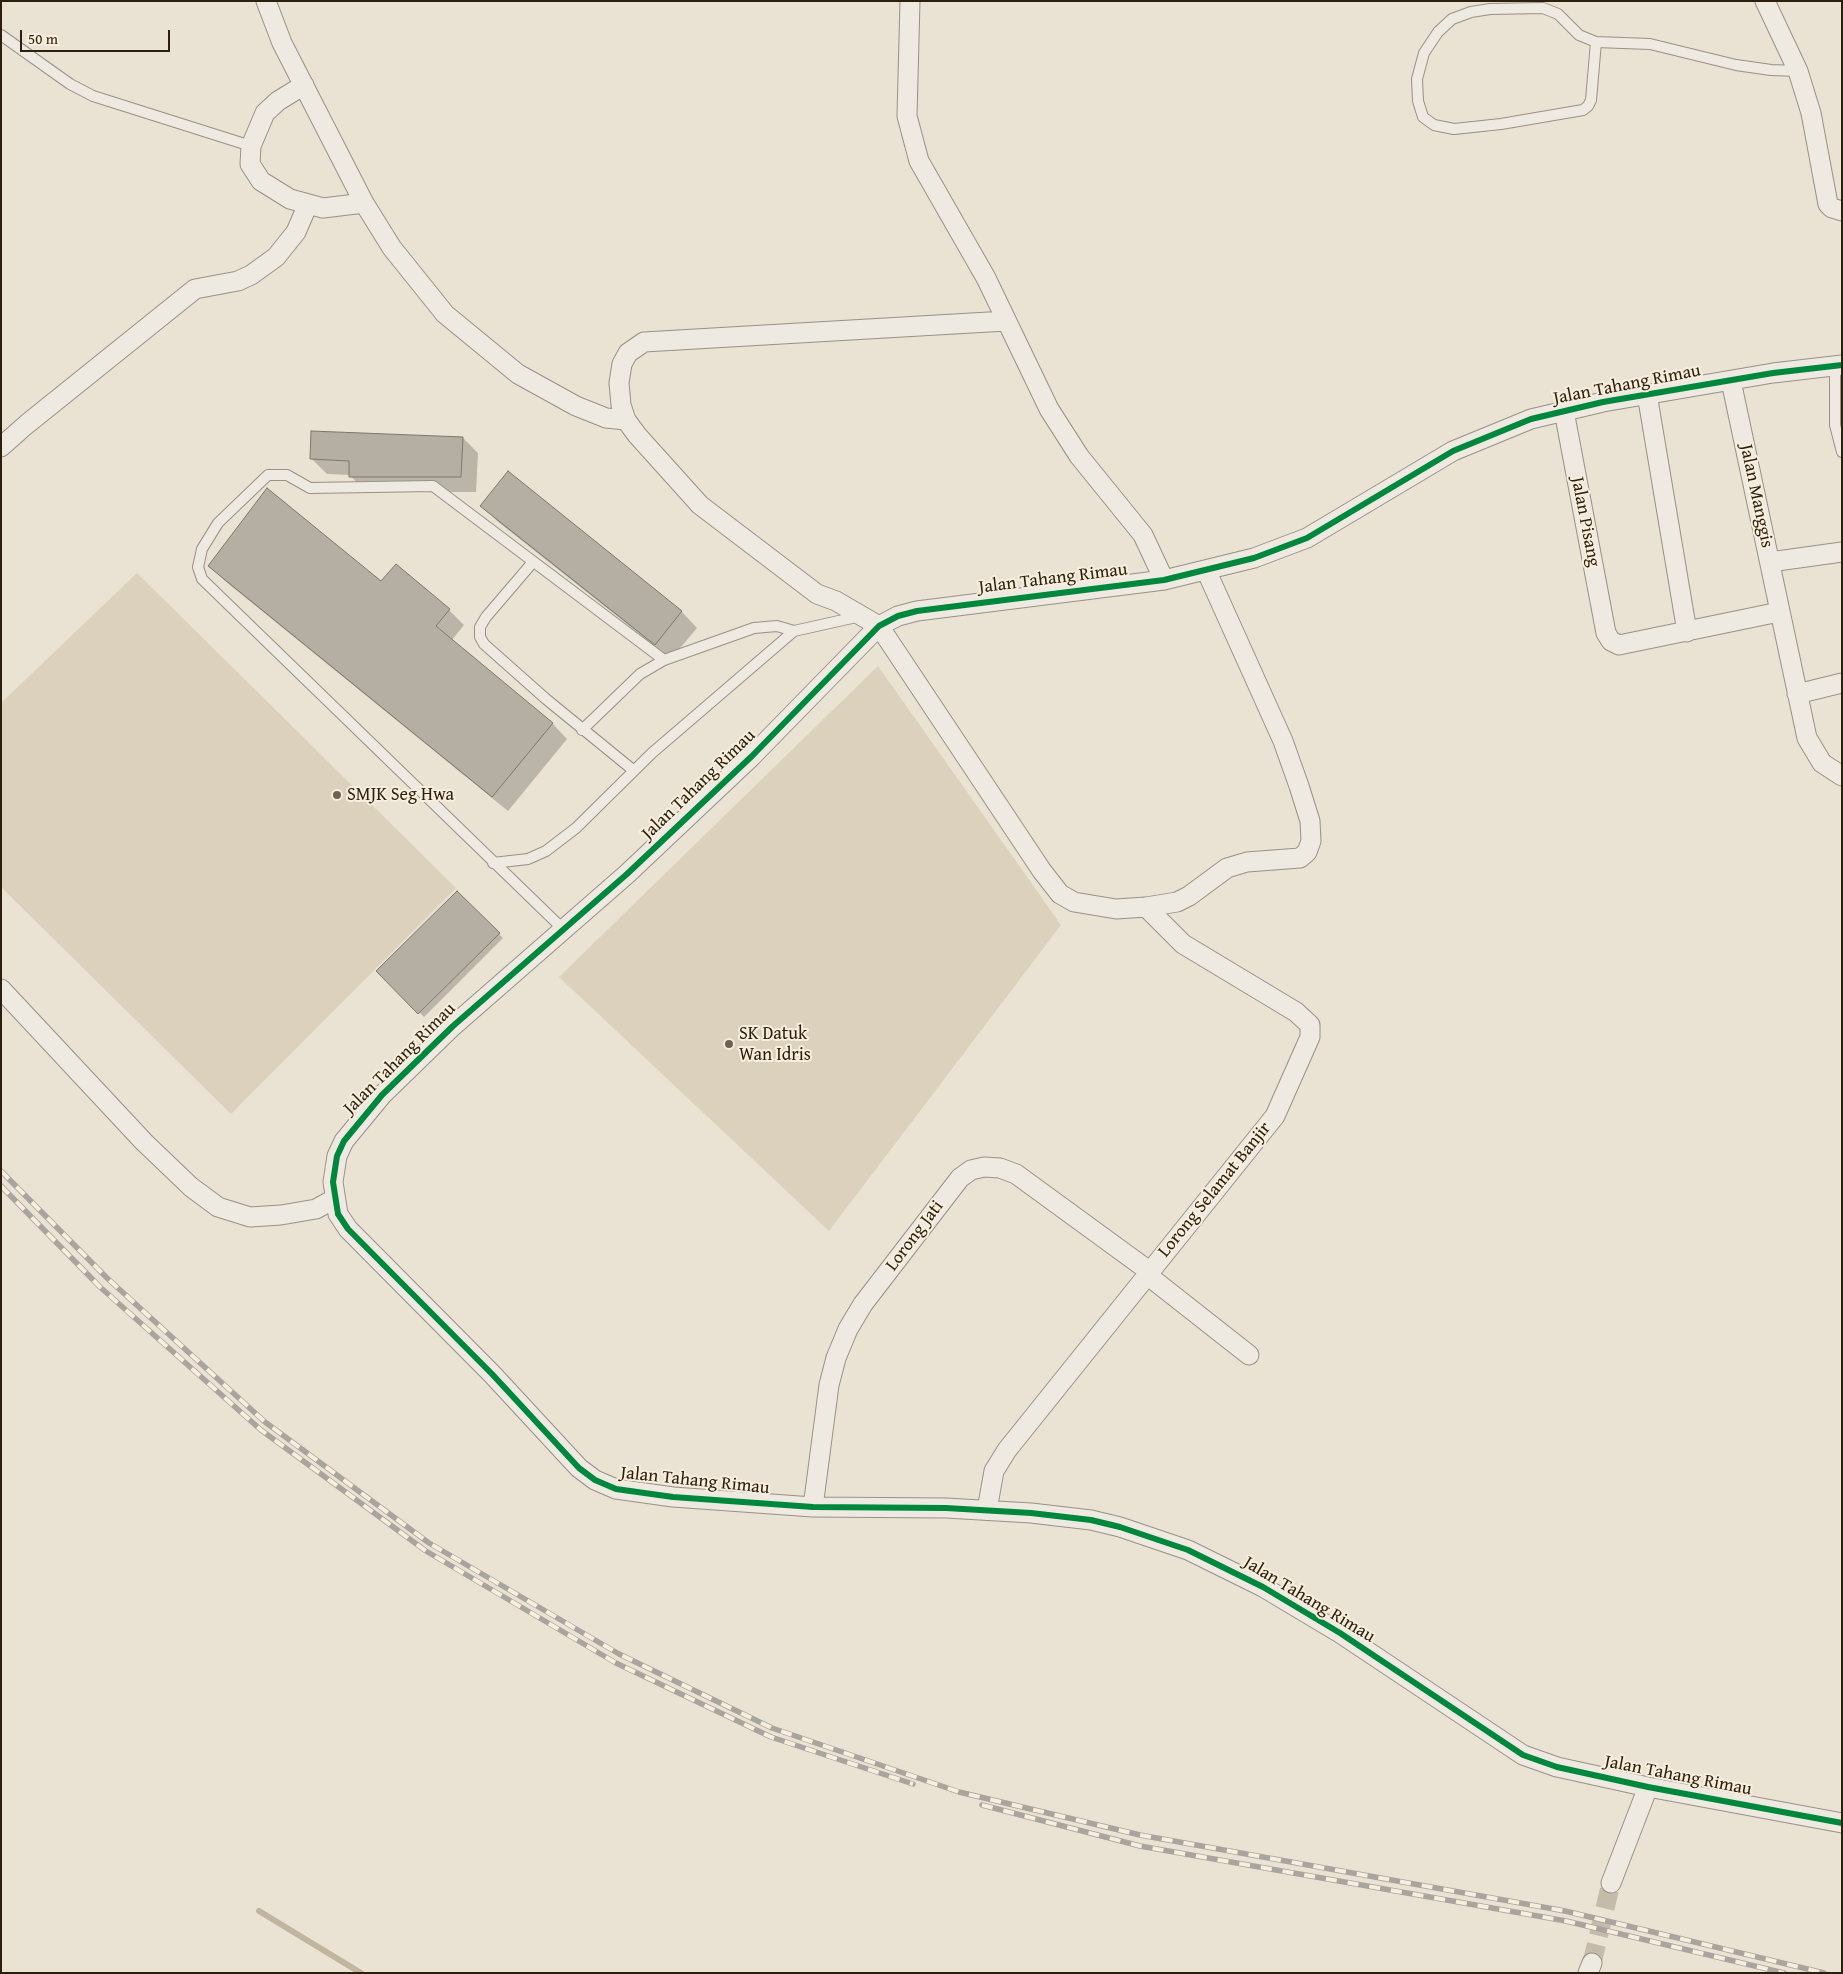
<!DOCTYPE html>
<html>
<head>
<meta charset="utf-8">
<style>
	body { margin:0 }
	#map { position:relative; width:1843px; height:1974px; overflow:hidden; background:#eae2d3; font-family:"Gentium Book Plus",serif }
	canvas { display:block }
	.frame { position:absolute; inset:0; border:2px solid #2c1f0d; pointer-events:none }
	.scale { position:absolute; left:20px; top:30px; width:150px; height:22px; box-sizing:border-box; border:2px solid #2c1f0d; border-top:0; padding-left:6px; font-size:15px; line-height:18px; white-space:nowrap; color:#2c1f0d; -webkit-text-stroke:4px #f7eedd; paint-order:stroke }
</style>
</head>
<body>
<div id="map">
<canvas width="1843" height="1974"></canvas>
<div class="frame"></div>
<div class="scale">50 m</div>
</div>
<script>
const ctx = document.querySelector('canvas').getContext('2d');
ctx.lineJoin = 'round';
function fillPath(path, color) {
  ctx.fillStyle = color;
  ctx.fill(path, 'evenodd');
}
function toPath(rows) {
  const path = new Path2D();
  for (const r of rows) {
    path.moveTo(r[0], r[1]);
    for (let i = 2; i < r.length; i += 2) path.lineTo(r[i], r[i + 1]);
  }
  return path;
}
function stroke(path, color, width, dash) {
  ctx.strokeStyle = color;
  ctx.lineWidth = width;
  ctx.lineCap = dash ? 'butt' : 'round';
  ctx.setLineDash(dash || []);
  ctx.stroke(path);
}
function write(font, color, halo, rows, align = 'center') {
  ctx.font = font + ' "Gentium Book Plus",serif';
  ctx.lineWidth = 4;
  ctx.setLineDash([]);
  ctx.textBaseline = 'middle';
  ctx.strokeStyle = halo;
  ctx.fillStyle = color;
  for (const [text, x, y, turn = 0] of rows) {
    ctx.save();
    ctx.translate(x, y);
    ctx.rotate((+turn || 0) * Math.PI / 180);
    ctx.textAlign = isNaN(turn) ? turn : align;
    if (halo) ctx.strokeText(text, 0, 0);
    ctx.fillText(text, 0, 0);
    ctx.restore();
  }
}
fillPath(toPath([
	[137,573,456,888,231,1114,1,887,1,703],
	[878,666,1061,925,829,1231,559,977]
]), '#dcd1bc');
fillPath(toPath([
	[463,438,478,453,476,492,365,492,350,475,327,474,312,459],
	[508,473,682,612,697,628,671,659,497,521,482,505],
	[210,566,381,583,449,610,464,625,451,641,552,723,567,739,508,811,225,581],
	[457,893,503,938,424,1017,378,971]
]), '#0003');
stroke(toPath([
	[259,1911,361,1973]
]), '#c1b5a0', 6);
const building = toPath([
	[311,431,463,437,461,477,349,477,349,461,310,459,311,431],
	[508,471,682,611,655,645,480,506,508,471],
	[267,488,381,581,396,564,450,609,436,626,553,723,492,797,208,566,267,488],
	[457,891,500,933,418,1014,376,971,457,891]
]);
fillPath(building, '#b4aea3');
stroke(building, '#7c766c', 1);
stroke(toPath([
	[1592,1963,1611,1883]
]), '#c4bbab', 19, [19, 9]);
const lane = toPath([
	[1,35,70,84,93,96,251,146],
	[1596,42,1591,100,1588,106,1583,110,1501,124,1454,129,1434,125,1423,117,1418,101,1417,79,1424,53,1438,32,1452,19,1471,12,1490,9,1543,8,1558,14,1579,35,1596,42,1650,44,1736,65,1771,70,1798,71],
	[1835,366,1835,425,1842,452],
	[533,562,486,617,480,627,480,637,484,644,546,699,633,770],
	[582,730,640,674,664,660,754,628,777,626,794,631],
	[493,863,528,859,546,851,576,828,652,753,794,631,861,616],
	[564,930,202,579,198,567,202,549,218,523,268,475,287,475,310,488,433,486,664,660]
]);
const street = toPath([
	[266,1,282,43,364,203,392,248,445,314,518,374,576,406,606,418,626,420],
	[910,1,907,116,919,161,986,278,1049,409,1079,456,1143,535,1164,580],
	[1765,1,1798,71,1811,113,1828,204,1832,208,1842,211],
	[304,85,278,101,265,113,251,146,250,164,261,181,290,199,323,208,364,203],
	[1006,321,644,342,628,353,622,364,619,383,621,405,626,420,637,435,700,505,817,594,836,601,879,626,1042,871,1060,894,1074,902,1116,909,1146,907,1177,902,1189,896,1227,868,1247,862,1300,858,1307,852,1311,841,1310,821,1299,786,1283,741,1206,570],
	[1842,365,1773,373,1603,402,1531,419,1453,451,1307,538,1254,558,1164,580,917,611,898,616,879,626,752,756,627,874,453,1026,382,1095,344,1141,337,1156,333,1182,338,1214,348,1229,492,1374,579,1468,595,1480,616,1489,673,1497,813,1507,946,1508,1031,1513,1091,1520,1120,1527,1188,1550,1263,1587,1340,1633,1523,1755,1557,1767,1648,1787,1842,1823],
	[1731,381,1807,738,1822,763,1842,776],
	[1647,394,1687,632],
	[1564,411,1606,633,1611,641,1619,645,1779,612],
	[1,447,27,424,195,289,238,281,251,275,276,257,296,232,308,204],
	[1770,562,1842,552],
	[1797,694,1842,683],
	[1,989,144,1142,191,1187,218,1207,250,1217,281,1215,316,1209,334,1199],
	[1146,1274,1249,1355],
	[813,1507,829,1385,836,1358,848,1329,863,1304,960,1178,971,1170,984,1167,1000,1168,1016,1174,1149,1271],
	[987,1510,994,1471,1007,1450,1275,1116,1310,1037,1310,1025,1296,1012,1183,944,1146,907],
	[1611,1883,1648,1787],
	[1588,1973,1592,1963]
]);
stroke(lane, '#979186', 12);
stroke(street, '#979186', 21);
stroke(lane, '#eeeae2', 10);
stroke(street, '#eeeae2', 19);
const rail = toPath([
	[1,1171,107,1278,265,1422,429,1543,619,1654,772,1728,959,1792,1140,1835,1565,1911,1824,1973],
	[1,1186,100,1287,261,1430,426,1551,616,1663,771,1737,913,1784],
	[982,1805,1140,1846,1566,1921,1784,1973]
]);
stroke(rail, '#a9a49d', 5.5);
stroke(rail, '#f7eedd', 4, [11]);
stroke(toPath([
	[1842,365,1773,373,1603,402,1531,419,1453,451,1307,538,1254,558,1164,580,917,611,898,616,879,626,752,756,627,874,453,1026,382,1095,344,1141,337,1156,333,1182,338,1214,348,1229,492,1374,579,1468,595,1480,616,1489,673,1497,813,1507,946,1508,1031,1513,1091,1520,1120,1527,1188,1550,1263,1587,1340,1633,1523,1755,1557,1767,1648,1787,1842,1823]
]), '#00873e', 6);
for (const [x, y, r, color] of [
	[337,795,5,"#6e6352"],
	[729,1044,5,"#6e6352"]
]) {
  const dot = new Path2D();
  dot.arc(x, y, r, 0, 2 * Math.PI);
  ctx.fillStyle = color;
  ctx.fill(dot);
  stroke(dot, '#f7eedd', 2);
}
write('18px', '#2c1f0d', '#f7eedd', [
	["Jalan Tahang Rimau",1627,385,-11],
	["Jalan Manggis",1756,496,78],
	["Jalan Pisang",1585,522,79],
	["Jalan Tahang Rimau",1053,579,-7],
	["Jalan Tahang Rimau",699,785,-44],
	["Jalan Tahang Rimau",400,1059,-45],
	["Lorong Selamat Banjir",1215,1190,-51],
	["Lorong Jati",915,1236,-53],
	["Jalan Tahang Rimau",695,1481,6],
	["Jalan Tahang Rimau",1309,1600,31],
	["Jalan Tahang Rimau",1678,1776,11]
]);
write('18px', '#2c1f0d', '#f7eedd', [
	["SMJK Seg Hwa",347,795],
	["SK Datuk",739,1034],
	["Wan Idris",739,1055]
], 'left');
</script>
</body>
</html>
